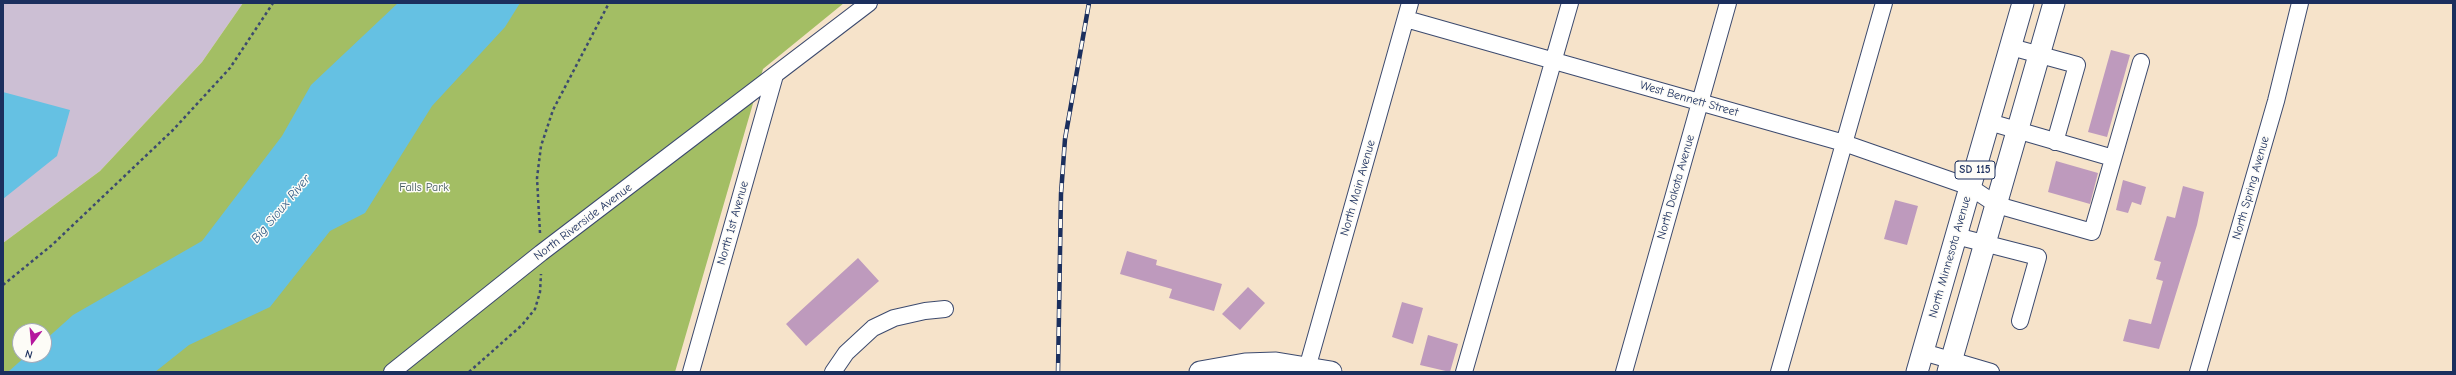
<!DOCTYPE html>
<html>
<head>
<meta charset="utf-8">
<style>
	body { margin:0 }
	#map { position:relative; width:2456px; height:375px; overflow:hidden; background:#f6e3ca; font-family:"Comic Neue",sans-serif }
	canvas { display:block }
	.frame { position:absolute; inset:0; border:4px solid #1b2f5e; pointer-events:none }
	.north { position:absolute; left:12px; top:323px; width:40px; height:40px; box-sizing:border-box; background:#fdfcf7; border:1px solid #a3aaba; border-radius:50%; rotate:196deg; font-size:11px; font-weight:700; line-height:16px; text-align:center; color:#1b2f5e }
	.north::after { content:''; display:block; margin:auto; width:14px; height:18px; background:#b5179e; clip-path:polygon(50% 0,100% 100%,50% 72%,0 100%) }
</style>
</head>
<body>
<div id="map">
<canvas width="2456" height="375"></canvas>
<div class="frame"></div>
<div class="north">N</div>
</div>
<script>
const ctx = document.querySelector('canvas').getContext('2d');
ctx.lineJoin = 'round';
function fillPath(path, color) {
  ctx.fillStyle = color;
  ctx.fill(path, 'evenodd');
}
function toPath(rows) {
  const path = new Path2D();
  for (const r of rows) {
    path.moveTo(r[0], r[1]);
    for (let i = 2; i < r.length; i += 2) path.lineTo(r[i], r[i + 1]);
  }
  return path;
}
function stroke(path, color, width, dash) {
  ctx.strokeStyle = color;
  ctx.lineWidth = width;
  ctx.lineCap = dash ? 'butt' : 'round';
  ctx.setLineDash(dash || []);
  ctx.stroke(path);
}
function write(font, color, halo, rows, align = 'center') {
  ctx.font = font + ' "Comic Neue",sans-serif';
  ctx.lineWidth = 3;
  ctx.setLineDash([]);
  ctx.textBaseline = 'middle';
  ctx.strokeStyle = halo;
  ctx.fillStyle = color;
  for (const [text, x, y, turn = 0] of rows) {
    ctx.save();
    ctx.translate(x, y);
    ctx.rotate((+turn || 0) * Math.PI / 180);
    ctx.textAlign = isNaN(turn) ? turn : align;
    if (halo) ctx.strokeText(text, 0, 0);
    ctx.fillText(text, 0, 0);
    ctx.restore();
  }
}
fillPath(toPath([
	[3,3,243,3,202,62,100,171,3,243]
]), '#ccbfd4');
fillPath(toPath([
	[243,3,844,3,763,69,675,372,3,372,3,243,100,171,202,62],
	[20,331,44,331,44,355,20,355]
]), '#a3be64');
fillPath(toPath([
	[398,3,520,3,505,27,432,106,365,213,330,231,270,307,189,345,155,372,8,372,27,355,44,355,44,341,73,315,202,241,282,136,311,85],
	[3,92,70,110,57,156,3,199]
]), '#65c1e3');
fillPath(toPath([
	[2111,50,2130,55,2107,137,2088,132],
	[2056,161,2098,173,2090,204,2048,192],
	[2123,180,2146,187,2141,205,2132,202,2128,213,2116,210],
	[2183,186,2204,192,2197,225,2159,349,2123,341,2129,319,2151,324,2163,281,2156,279,2161,262,2154,260,2167,216,2175,218],
	[1895,200,1918,206,1907,245,1884,239],
	[1127,251,1157,260,1156,265,1222,284,1214,311,1169,298,1172,289,1120,274],
	[858,258,879,281,806,346,786,324],
	[1248,287,1265,303,1240,330,1222,314],
	[1402,302,1423,308,1413,344,1392,337],
	[1428,335,1458,344,1450,372,1420,365]
]), '#be9abd');
const minor = toPath([
	[1406,19,1844,143,1970,187,1997,205,2092,232,2141,62],
	[2011,47,2077,65,2055,142],
	[1989,122,2113,158],
	[1956,236,2038,257,2020,321],
	[1923,352,1991,372],
	[392,372,541,253,869,3],
	[691,372,775,75],
	[833,372,846,353,873,328,894,318,925,311,945,309],
	[1306,372,1410,3],
	[1464,372,1570,3],
	[1624,372,1728,3],
	[1779,372,1884,3],
	[2198,372,2276,101,2300,3]
]);
const major = toPath([
	[1200,372,1245,364,1276,363,1331,372],
	[1917,372,2023,3],
	[1948,372,2054,3]
]);
stroke(minor, '#3c4a6e', 18);
stroke(major, '#3c4a6e', 23);
stroke(toPath([
	[540,233,537,178,541,146,553,110,609,3],
	[3,285,52,245,173,130,230,68,273,3],
	[469,372,522,325,535,309,540,292,541,274]
]), '#3c4a6e', 2.5, [3, 3]);
stroke(minor, '#fff', 16);
stroke(major, '#fff', 21);
const rail = toPath([
	[1058,372,1061,194,1065,139,1089,3]
]);
stroke(rail, '#1b2f5e', 4.5);
stroke(rail, '#fdfcf7', 3, [9]);
for (const [x, y, w] of [
	[1975,170,40]
]) {
  const box = new Path2D();
  box.roundRect(x - w / 2, y - 9, w, 18, 3);
  ctx.fillStyle = '#fdfcf7';
  ctx.fill(box);
  stroke(box, '#1b2f5e', 1);
}
write('bold 11px', '#1b2f5e', null, [
	["SD 115",1975,170]
]);
write('12px', '#1b2f5e', '#fdfcf7', [
	["West Bennett Street",1689,99,16],
	["North Dakota Avenue",1676,187,-74],
	["North Main Avenue",1358,188,-74],
	["North Spring Avenue",2251,188,-74],
	["North Riverside Avenue",583,222,-37],
	["North 1st Avenue",733,223,-74],
	["North Minnesota Avenue",1950,257,-74]
]);
write('12px', '#445a60', '#fdfcf7', [
	["Falls Park",424,188]
]);
write('italic 13px', '#315b86', '#fdfcf7', [
	["Big Sioux River",281,209,-50]
]);
</script>
</body>
</html>
